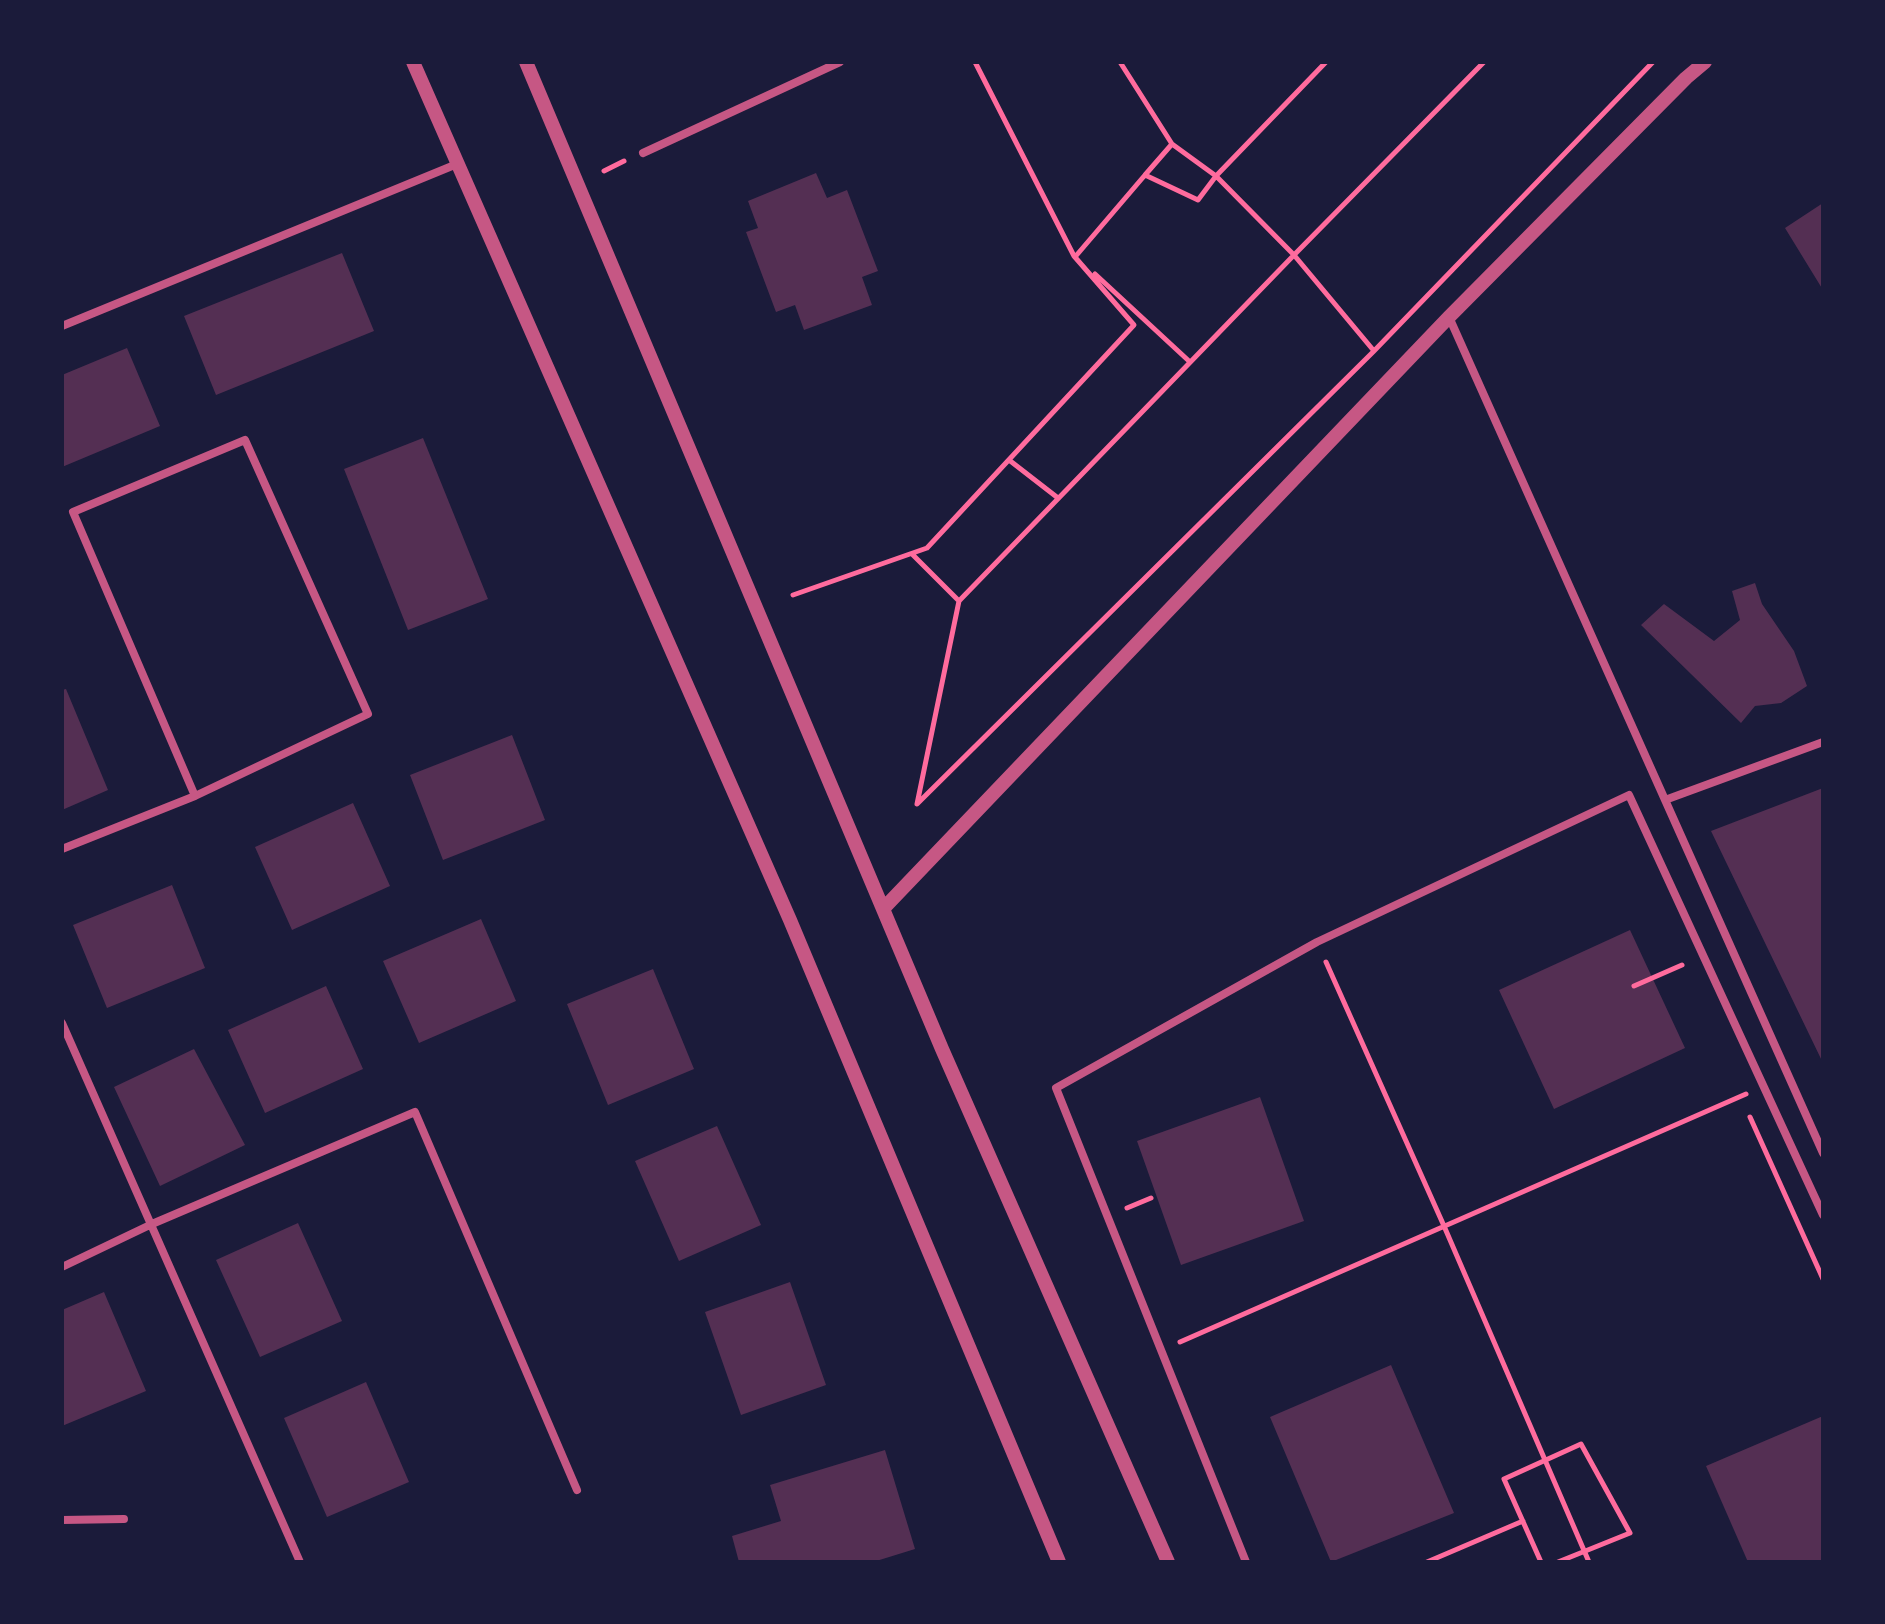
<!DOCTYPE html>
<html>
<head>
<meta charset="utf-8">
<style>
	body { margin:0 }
	#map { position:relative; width:1885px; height:1624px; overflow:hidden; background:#1b1b3a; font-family:"Fira Sans Condensed",sans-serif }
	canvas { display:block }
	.frame { position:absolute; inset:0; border:64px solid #1b1b3a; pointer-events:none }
</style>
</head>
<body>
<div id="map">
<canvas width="1885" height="1624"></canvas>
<div class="frame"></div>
</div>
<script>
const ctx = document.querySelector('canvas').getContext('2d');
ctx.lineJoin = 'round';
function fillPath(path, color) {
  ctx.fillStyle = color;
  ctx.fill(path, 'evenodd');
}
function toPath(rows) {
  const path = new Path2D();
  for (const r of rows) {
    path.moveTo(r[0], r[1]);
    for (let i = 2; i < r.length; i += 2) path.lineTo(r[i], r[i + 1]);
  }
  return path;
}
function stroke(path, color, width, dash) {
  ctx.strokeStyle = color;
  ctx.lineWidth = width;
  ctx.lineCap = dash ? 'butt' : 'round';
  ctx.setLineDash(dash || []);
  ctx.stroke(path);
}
fillPath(toPath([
	[816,173,827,198,847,190,878,271,862,277,872,305,804,330,795,305,776,312,746,232,758,228,748,201],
	[1823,203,1823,290,1785,228],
	[342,253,374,331,216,395,184,316],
	[127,348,160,426,62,467,62,375],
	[423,438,488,599,408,630,344,469],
	[1755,583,1762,604,1794,651,1807,686,1781,703,1755,706,1741,723,1641,625,1664,604,1714,641,1740,620,1732,591],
	[66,689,108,790,62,810,62,690],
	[512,735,545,820,443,860,410,775],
	[1823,788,1823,1063,1711,831],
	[353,803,390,886,292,930,255,847],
	[172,885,205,968,107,1008,73,925],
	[481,919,516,1001,419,1043,383,961],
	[1630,930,1685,1048,1554,1109,1499,990],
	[653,969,694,1069,608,1105,567,1004],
	[326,986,363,1069,265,1113,228,1030],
	[194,1049,245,1145,160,1186,114,1087],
	[1260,1097,1304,1221,1181,1265,1137,1141],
	[717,1126,761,1225,679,1261,635,1161],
	[298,1223,342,1321,260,1357,216,1260],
	[790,1282,826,1385,741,1415,705,1312],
	[104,1292,146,1391,62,1426,62,1310],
	[1391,1365,1454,1513,1331,1562,1270,1417],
	[366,1382,409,1482,327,1517,284,1418],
	[1823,1416,1823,1562,1748,1562,1706,1466],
	[885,1450,915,1549,873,1562,739,1562,732,1536,781,1521,770,1485]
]), '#542f53');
stroke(toPath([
	[1120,62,1172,144,1145,175],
	[604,171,624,161],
	[1075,257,1145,175,1198,200,1216,176,1326,62],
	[1095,274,1190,362],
	[1374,351,1294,255,1484,62],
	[1009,460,1058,498],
	[912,554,959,601,1294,255,1216,176,1172,144],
	[793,595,927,548,1134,325,1074,256,975,62],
	[959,601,917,804,1374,351,1653,62],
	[1326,962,1444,1226,1589,1562],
	[1634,986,1682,965],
	[1750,1117,1823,1279],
	[1127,1208,1151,1198],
	[1180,1342,1746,1094],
	[1427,1562,1523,1521],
	[1541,1562,1504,1479,1581,1444,1630,1533,1558,1562]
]), '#ff6b9d', 5);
stroke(toPath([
	[643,153,840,62],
	[1449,317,1823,1153],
	[62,326,457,164],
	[1665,800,1823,742],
	[62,849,195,796,368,714,245,440,73,512,195,796],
	[62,1023,300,1562],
	[62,1267,152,1224,415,1112,577,1490],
	[62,1520,124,1519],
	[1246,1562,1056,1088,1317,942,1629,795,1823,1215]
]), '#c65784', 8);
stroke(toPath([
	[413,62,790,920,1059,1562],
	[526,62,942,1049,1168,1562],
	[883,909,1449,317,1686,78,1705,62]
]), '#c65784', 14);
</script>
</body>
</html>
